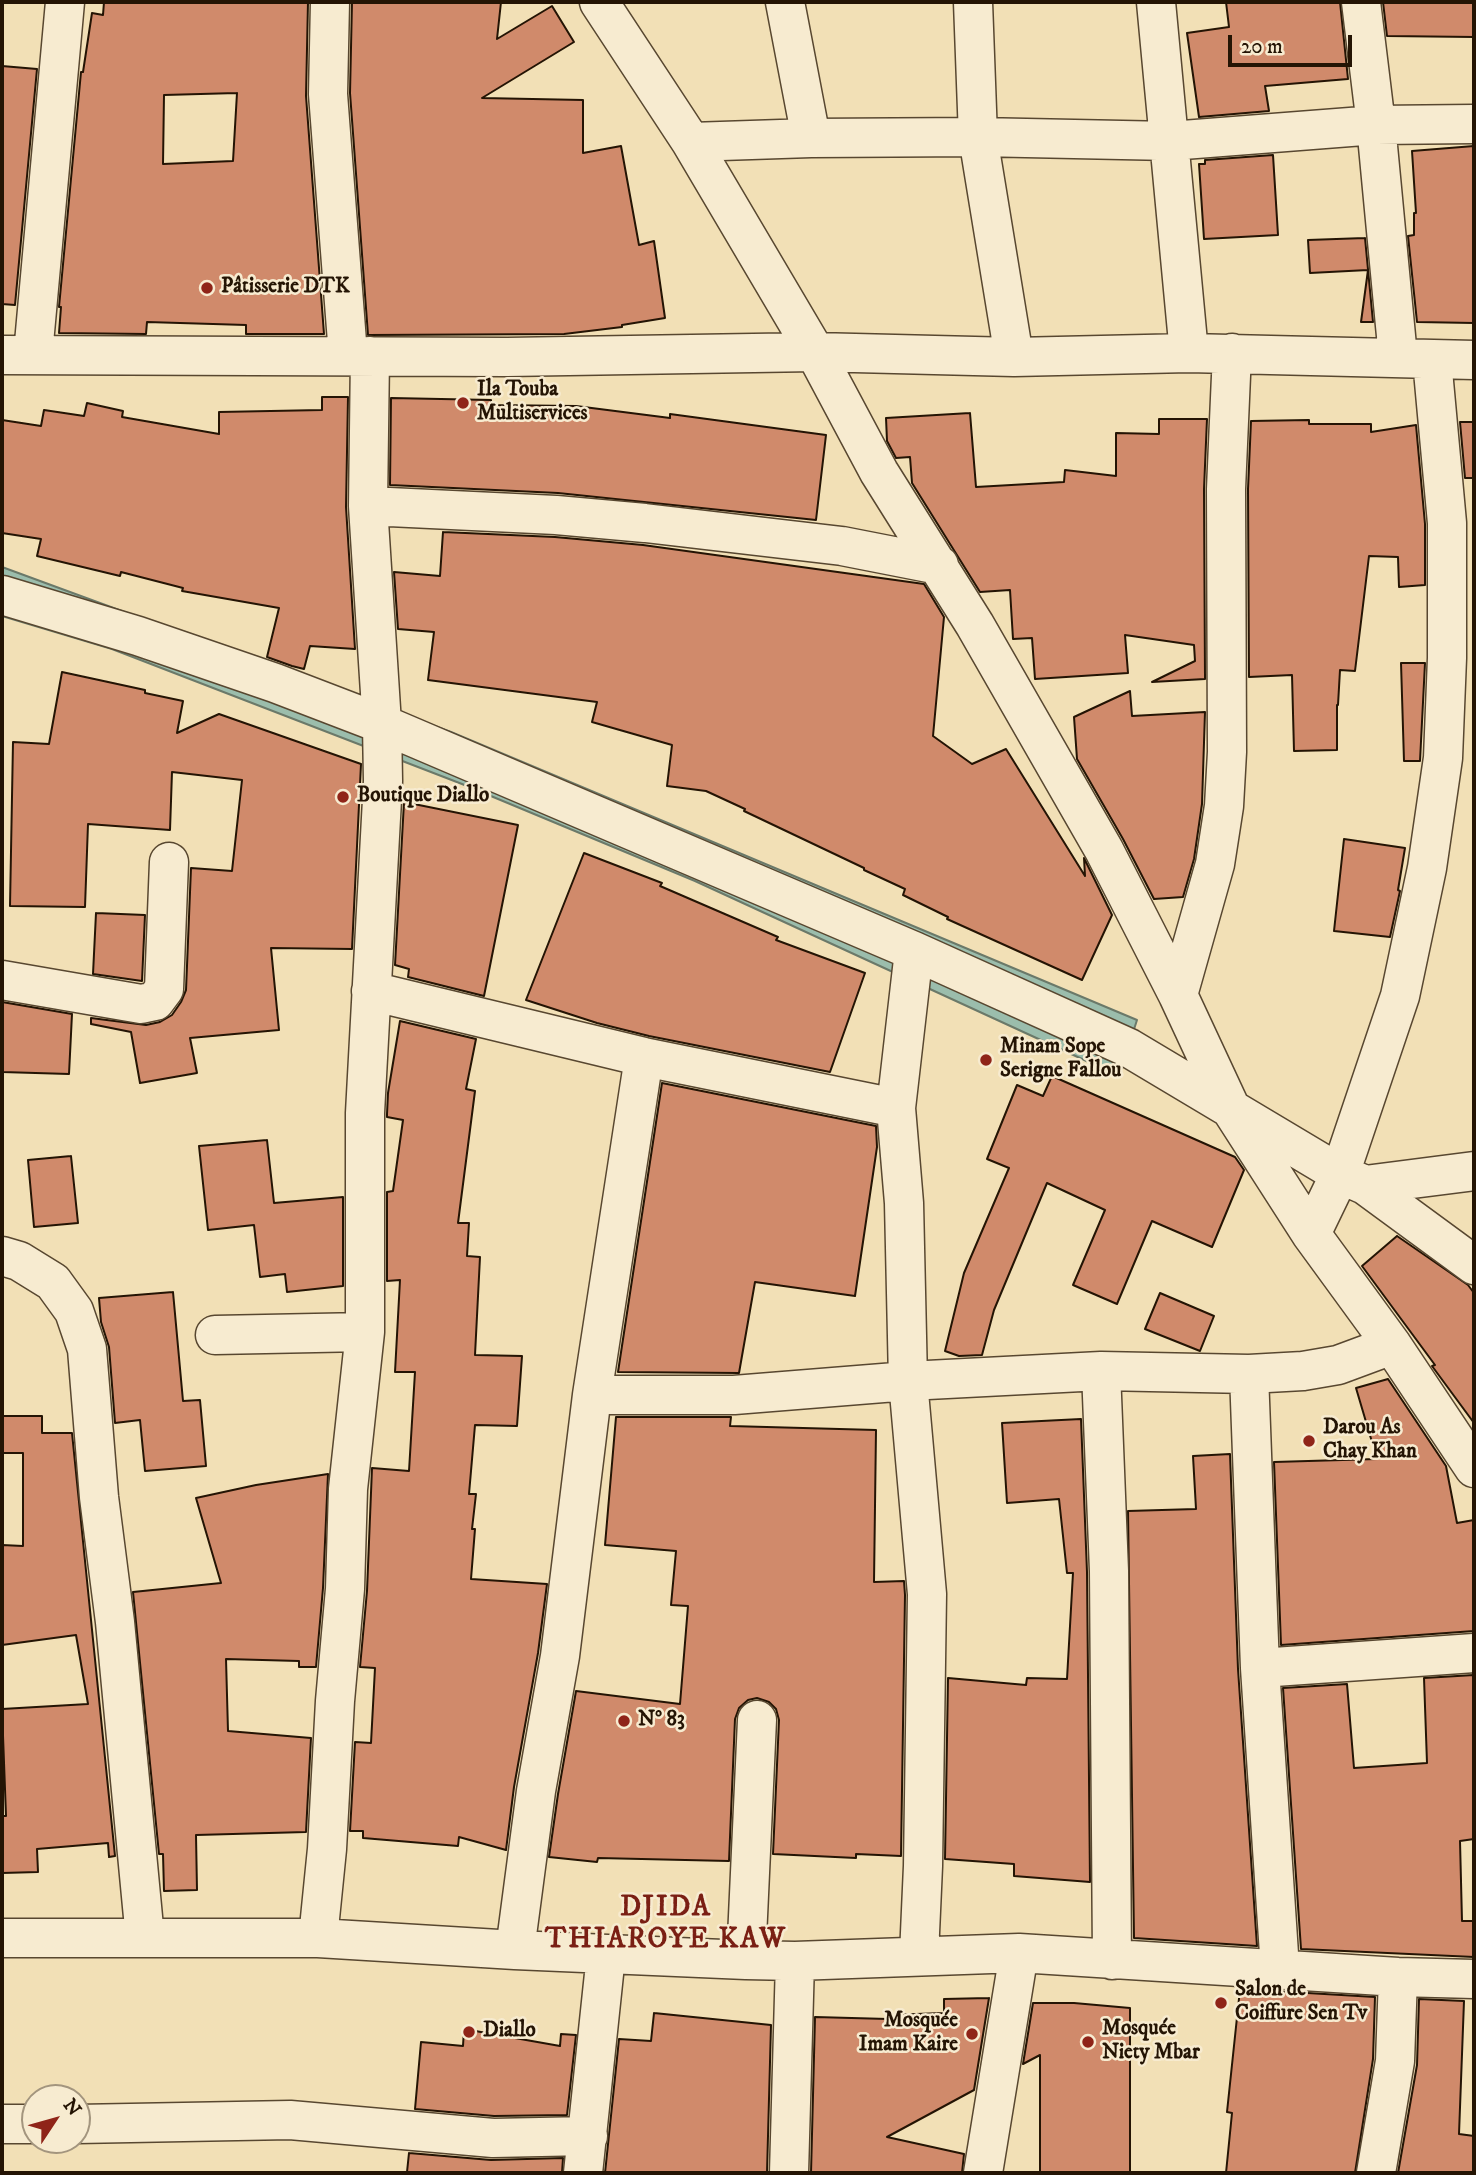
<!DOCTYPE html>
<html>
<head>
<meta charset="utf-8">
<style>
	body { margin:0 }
	#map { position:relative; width:1476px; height:2175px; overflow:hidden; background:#f2e0b6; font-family:"IM FELL DW Pica",serif }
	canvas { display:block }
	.frame { position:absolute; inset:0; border:4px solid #241404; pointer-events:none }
	.north { position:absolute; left:21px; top:2084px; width:70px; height:70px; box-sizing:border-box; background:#f7ebd0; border:2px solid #a3957e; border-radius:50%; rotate:54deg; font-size:19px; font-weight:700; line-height:28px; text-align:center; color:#241404 }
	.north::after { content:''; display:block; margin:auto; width:24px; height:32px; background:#8f2418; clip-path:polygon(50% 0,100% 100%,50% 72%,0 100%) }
	.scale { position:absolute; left:1228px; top:35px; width:124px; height:32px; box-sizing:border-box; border:4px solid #241404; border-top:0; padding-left:9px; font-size:21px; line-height:24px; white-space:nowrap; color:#241404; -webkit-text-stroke:5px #f7ebd0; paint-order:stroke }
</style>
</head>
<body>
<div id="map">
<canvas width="1476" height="2175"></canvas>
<div class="frame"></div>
<div class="north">N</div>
<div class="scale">20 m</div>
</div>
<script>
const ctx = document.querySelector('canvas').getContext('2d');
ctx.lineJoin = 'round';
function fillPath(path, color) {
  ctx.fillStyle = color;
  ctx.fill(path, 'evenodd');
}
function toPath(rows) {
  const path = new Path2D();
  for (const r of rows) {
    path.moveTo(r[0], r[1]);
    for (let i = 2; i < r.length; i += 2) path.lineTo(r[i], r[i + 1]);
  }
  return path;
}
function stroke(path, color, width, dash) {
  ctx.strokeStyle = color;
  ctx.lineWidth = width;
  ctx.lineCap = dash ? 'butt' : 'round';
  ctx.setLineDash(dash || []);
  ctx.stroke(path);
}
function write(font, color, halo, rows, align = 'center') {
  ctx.font = font + ' "IM FELL DW Pica",serif';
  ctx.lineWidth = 5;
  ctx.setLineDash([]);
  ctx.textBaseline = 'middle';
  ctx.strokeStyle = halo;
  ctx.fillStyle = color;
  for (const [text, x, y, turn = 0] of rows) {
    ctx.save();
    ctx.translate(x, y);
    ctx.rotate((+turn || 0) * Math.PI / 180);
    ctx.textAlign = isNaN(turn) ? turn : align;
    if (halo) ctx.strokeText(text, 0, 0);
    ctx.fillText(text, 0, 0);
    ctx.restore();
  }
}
const water = toPath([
	[2,567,451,732,1137,1020,1119,1076,695,881,462,784,112,649,2,616,2,567]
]);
fillPath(water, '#9bbdac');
stroke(water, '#6b7969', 2);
const building = toPath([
	[104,2,308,2,306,96,324,334,246,334,246,325,147,322,146,334,59,333,61,307,59,307,81,72,83,72,92,13,103,15,104,2],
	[237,93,233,161,163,164,164,95,237,93],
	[352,2,501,2,497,39,552,6,574,42,482,98,583,100,583,153,621,146,639,245,654,241,665,318,622,325,622,327,564,334,368,335,350,93,352,2],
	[1226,2,1340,2,1348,79,1265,86,1269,111,1199,117,1187,33,1229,27,1226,2],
	[1383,2,1474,2,1474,37,1387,36,1383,2],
	[2,66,37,69,15,305,2,304,2,66],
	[1474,146,1474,323,1417,322,1408,236,1414,235,1414,213,1416,213,1412,151,1474,146],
	[1273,155,1278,235,1204,239,1199,164,1205,164,1205,160,1273,155],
	[1365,238,1373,322,1361,322,1368,270,1310,273,1308,240,1365,238],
	[322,397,348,397,346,507,355,649,310,646,304,669,292,666,267,657,279,608,182,591,183,588,121,572,120,576,37,556,41,539,2,533,2,420,41,426,44,410,84,416,87,403,123,411,122,417,219,434,219,412,322,410,322,397],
	[391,398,491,400,491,405,576,406,670,418,670,414,826,435,816,520,558,493,390,485,391,398],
	[970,413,976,487,1064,482,1065,470,1116,476,1116,433,1159,434,1159,419,1207,419,1204,489,1205,679,1152,682,1195,661,1194,645,1125,635,1128,673,1035,679,1032,638,1013,639,1010,590,980,592,912,483,910,457,896,458,887,441,886,418,970,413],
	[1309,420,1309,424,1371,424,1371,432,1416,425,1425,524,1425,585,1399,587,1398,557,1369,556,1355,671,1340,670,1338,705,1337,705,1337,750,1294,751,1292,675,1249,677,1248,489,1251,421,1309,420],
	[1460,422,1474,422,1474,478,1465,478,1460,422],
	[443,532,555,537,643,545,924,584,944,617,933,736,972,764,1006,749,1085,876,1084,858,1112,915,1082,980,947,919,948,917,903,895,905,889,864,870,864,868,744,811,745,809,706,791,667,786,672,745,592,722,597,702,428,680,434,632,398,629,394,572,440,576,443,532],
	[1401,663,1425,663,1420,761,1404,761,1401,663],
	[62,672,145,690,145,693,183,701,177,733,219,714,361,764,352,949,271,948,279,1030,190,1038,197,1073,140,1083,131,1032,91,1024,91,1018,146,1025,160,1022,172,1015,181,1002,186,990,191,868,232,871,242,780,172,772,170,830,88,824,85,907,10,906,13,742,49,744,62,672],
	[1130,691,1132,716,1205,712,1202,804,1194,859,1183,897,1154,899,1123,839,1077,759,1074,717,1130,691],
	[404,802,518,825,484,996,408,977,409,969,395,965,404,802],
	[1344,839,1405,848,1398,890,1400,891,1390,937,1334,931,1344,839],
	[584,853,662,883,660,886,778,937,776,940,865,973,830,1072,649,1036,597,1023,526,1000,584,853],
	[96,913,145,915,142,981,93,974,96,913],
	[2,1002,72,1014,69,1074,2,1072,2,1002],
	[400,1021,476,1039,466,1089,475,1091,458,1223,469,1223,467,1256,480,1257,475,1355,522,1356,517,1426,475,1425,469,1494,476,1494,472,1529,475,1529,471,1579,547,1584,538,1653,514,1787,506,1850,459,1837,458,1846,363,1838,363,1831,350,1831,355,1742,371,1743,375,1668,360,1667,367,1591,372,1468,409,1471,415,1372,395,1372,400,1280,387,1281,387,1192,393,1191,403,1120,387,1117,387,1114,388,1093,400,1021],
	[1052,1076,1235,1157,1244,1170,1212,1247,1152,1221,1117,1304,1073,1285,1105,1210,1047,1183,994,1310,982,1355,959,1356,945,1351,964,1273,1009,1168,987,1159,1017,1085,1043,1096,1052,1076],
	[662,1083,876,1126,877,1147,855,1296,755,1282,739,1373,618,1372,662,1083],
	[267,1140,274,1203,343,1197,343,1286,287,1292,285,1274,260,1277,254,1225,208,1230,199,1146,267,1140],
	[71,1156,78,1223,34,1227,28,1160,71,1156],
	[1397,1236,1468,1285,1474,1293,1474,1423,1432,1366,1435,1365,1362,1266,1397,1236],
	[173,1292,183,1401,200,1400,206,1466,145,1471,140,1420,115,1423,109,1347,101,1322,99,1298,173,1292],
	[1160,1293,1214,1316,1200,1351,1145,1329,1160,1293],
	[1388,1379,1446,1466,1457,1523,1474,1520,1474,1631,1281,1645,1274,1462,1377,1459,1356,1388,1388,1379],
	[2,1416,42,1416,42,1433,72,1433,115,1856,109,1857,108,1843,37,1849,38,1872,2,1873,2,1816,6,1816,2,1709,88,1704,76,1635,2,1645,2,1545,23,1546,23,1453,2,1453,2,1416],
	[616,1417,731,1417,730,1426,876,1430,874,1582,904,1581,905,1595,901,1856,856,1854,856,1858,773,1854,779,1720,776,1709,769,1702,757,1698,748,1700,739,1708,735,1719,729,1861,598,1858,597,1862,549,1857,558,1794,576,1691,680,1704,688,1606,671,1605,676,1551,605,1545,616,1417],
	[1081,1419,1087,1572,1090,1882,1014,1876,1014,1864,945,1859,948,1678,1026,1685,1027,1678,1067,1679,1073,1573,1067,1573,1059,1499,1007,1503,1002,1423,1081,1419],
	[1230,1454,1238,1669,1257,1946,1134,1938,1128,1511,1196,1509,1193,1456,1230,1454],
	[328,1474,323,1588,316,1667,299,1667,299,1661,226,1659,228,1731,311,1738,306,1832,196,1835,197,1890,164,1891,163,1854,159,1854,133,1592,221,1583,196,1498,256,1485,328,1474],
	[1474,1675,1474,1839,1460,1841,1462,1921,1474,1921,1474,1957,1301,1949,1283,1688,1347,1684,1354,1768,1427,1763,1424,1678,1474,1675],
	[1240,1989,1375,1997,1373,2059,1355,2173,1226,2173,1232,2113,1227,2112,1240,1989],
	[989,1998,974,2090,887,2137,964,2154,962,2173,811,2173,815,2017,888,2019,888,2015,944,2013,944,1999,989,1998],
	[1419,1999,1464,2001,1459,2134,1474,2136,1474,2173,1398,2173,1417,2065,1419,1999],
	[1033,2003,1074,2003,1130,2008,1130,2173,1040,2173,1040,2055,1023,2064,1033,2003],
	[654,2013,771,2025,767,2173,605,2173,619,2039,651,2041,654,2013],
	[464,2029,560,2046,561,2034,576,2035,567,2115,494,2116,415,2109,421,2042,463,2046,464,2029],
	[409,2153,491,2160,563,2158,562,2173,407,2172,409,2153]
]);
fillPath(building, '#d08a6b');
stroke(building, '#241404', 2);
const minor = toPath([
	[330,2,328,94,348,355],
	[599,2,691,142,815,352,879,472,975,625,1104,850,1178,995,1232,1111,1311,1234,1392,1345,1474,1468],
	[785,2,811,138],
	[973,2,978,137,1014,357],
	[1156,2,1189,353],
	[1361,2,1376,125,1398,357],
	[691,142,811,138,978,137,1170,141,1376,125,1474,124],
	[33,354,65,2],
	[2,355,507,357,815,352,1014,357,1189,353,1474,360],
	[368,506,556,515,645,523,842,546,939,565],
	[2,595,138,636,275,683,382,724,914,951,1129,1048,1340,1174,1365,1185,1474,1265],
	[914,951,896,1108,904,1203,908,1381,927,1594,923,1866,919,1955],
	[2,980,141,1004,155,1001,164,989,169,862],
	[371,991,644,1057,896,1108],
	[1178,995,1215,864,1224,806,1227,752,1226,489,1232,353],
	[1365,1185,1474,1171],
	[1311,1234,1340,1174,1400,996,1427,868,1443,758,1447,658,1447,523,1432,360],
	[2,1256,19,1261,53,1282,74,1311,87,1349,99,1497,115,1622,145,1938],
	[215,1335,365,1332],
	[1101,1371,1109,1571,1112,1960],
	[1249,1374,1260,1668,1280,1969],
	[592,1395,734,1395,908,1381,1101,1371,1249,1374,1303,1371,1338,1365,1392,1345],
	[1260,1668,1474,1653],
	[2,1938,318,1938,515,1950,746,1960,795,1961,1019,1953,1398,1977,1474,1979],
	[318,1938,327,1849,335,1701,345,1589,348,1489,365,1332,365,1113,383,781,382,724,368,506,370,356],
	[515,1950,536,1791,560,1656,592,1395,644,1057],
	[746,1960,757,1720],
	[2,2124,35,2124],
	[77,2124,290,2120,493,2138,588,2136],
	[583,2173,606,1955],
	[789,2173,795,1961],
	[983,2173,1019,1953],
	[1376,2173,1395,2061,1398,1977]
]);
stroke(minor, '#584730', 41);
stroke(minor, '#f7ebd0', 38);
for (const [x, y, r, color] of [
	[207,288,7,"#8f2418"],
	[463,403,7,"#8f2418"],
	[343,797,7,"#8f2418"],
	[986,1060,7,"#8f2418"],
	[1309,1441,7,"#8f2418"],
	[624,1721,7,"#8f2418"],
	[1221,2003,7,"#8f2418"],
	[469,2032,7,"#8f2418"],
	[972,2034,7,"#8f2418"],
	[1088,2042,7,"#8f2418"]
]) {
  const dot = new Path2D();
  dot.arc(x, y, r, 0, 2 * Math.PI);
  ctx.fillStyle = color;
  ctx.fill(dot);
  stroke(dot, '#f7ebd0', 2.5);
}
write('bold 21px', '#241404', '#f7ebd0', [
	["Pâtisserie DTK",221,288],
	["Ila Touba",477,391],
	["Multiservices",477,415],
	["Boutique Diallo",357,797],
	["Minam Sope",1000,1048],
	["Serigne Fallou",1000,1072],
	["Darou As",1323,1429],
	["Chay Khan",1323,1453],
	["N° 83",638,1721],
	["Salon de",1235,1991],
	["Coiffure Sen Tv",1235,2015],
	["Mosquée",958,2022,"right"],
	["Imam Kaire",958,2046,"right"],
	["Mosquée",1102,2030],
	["Niety Mbar",1102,2054],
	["Diallo",483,2032]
], 'left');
ctx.letterSpacing = '2px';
write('bold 28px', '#7a1f14', '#f7ebd0', [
	["DJIDA",666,1909],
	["THIAROYE KAW",666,1941]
]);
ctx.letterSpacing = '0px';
</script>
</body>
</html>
